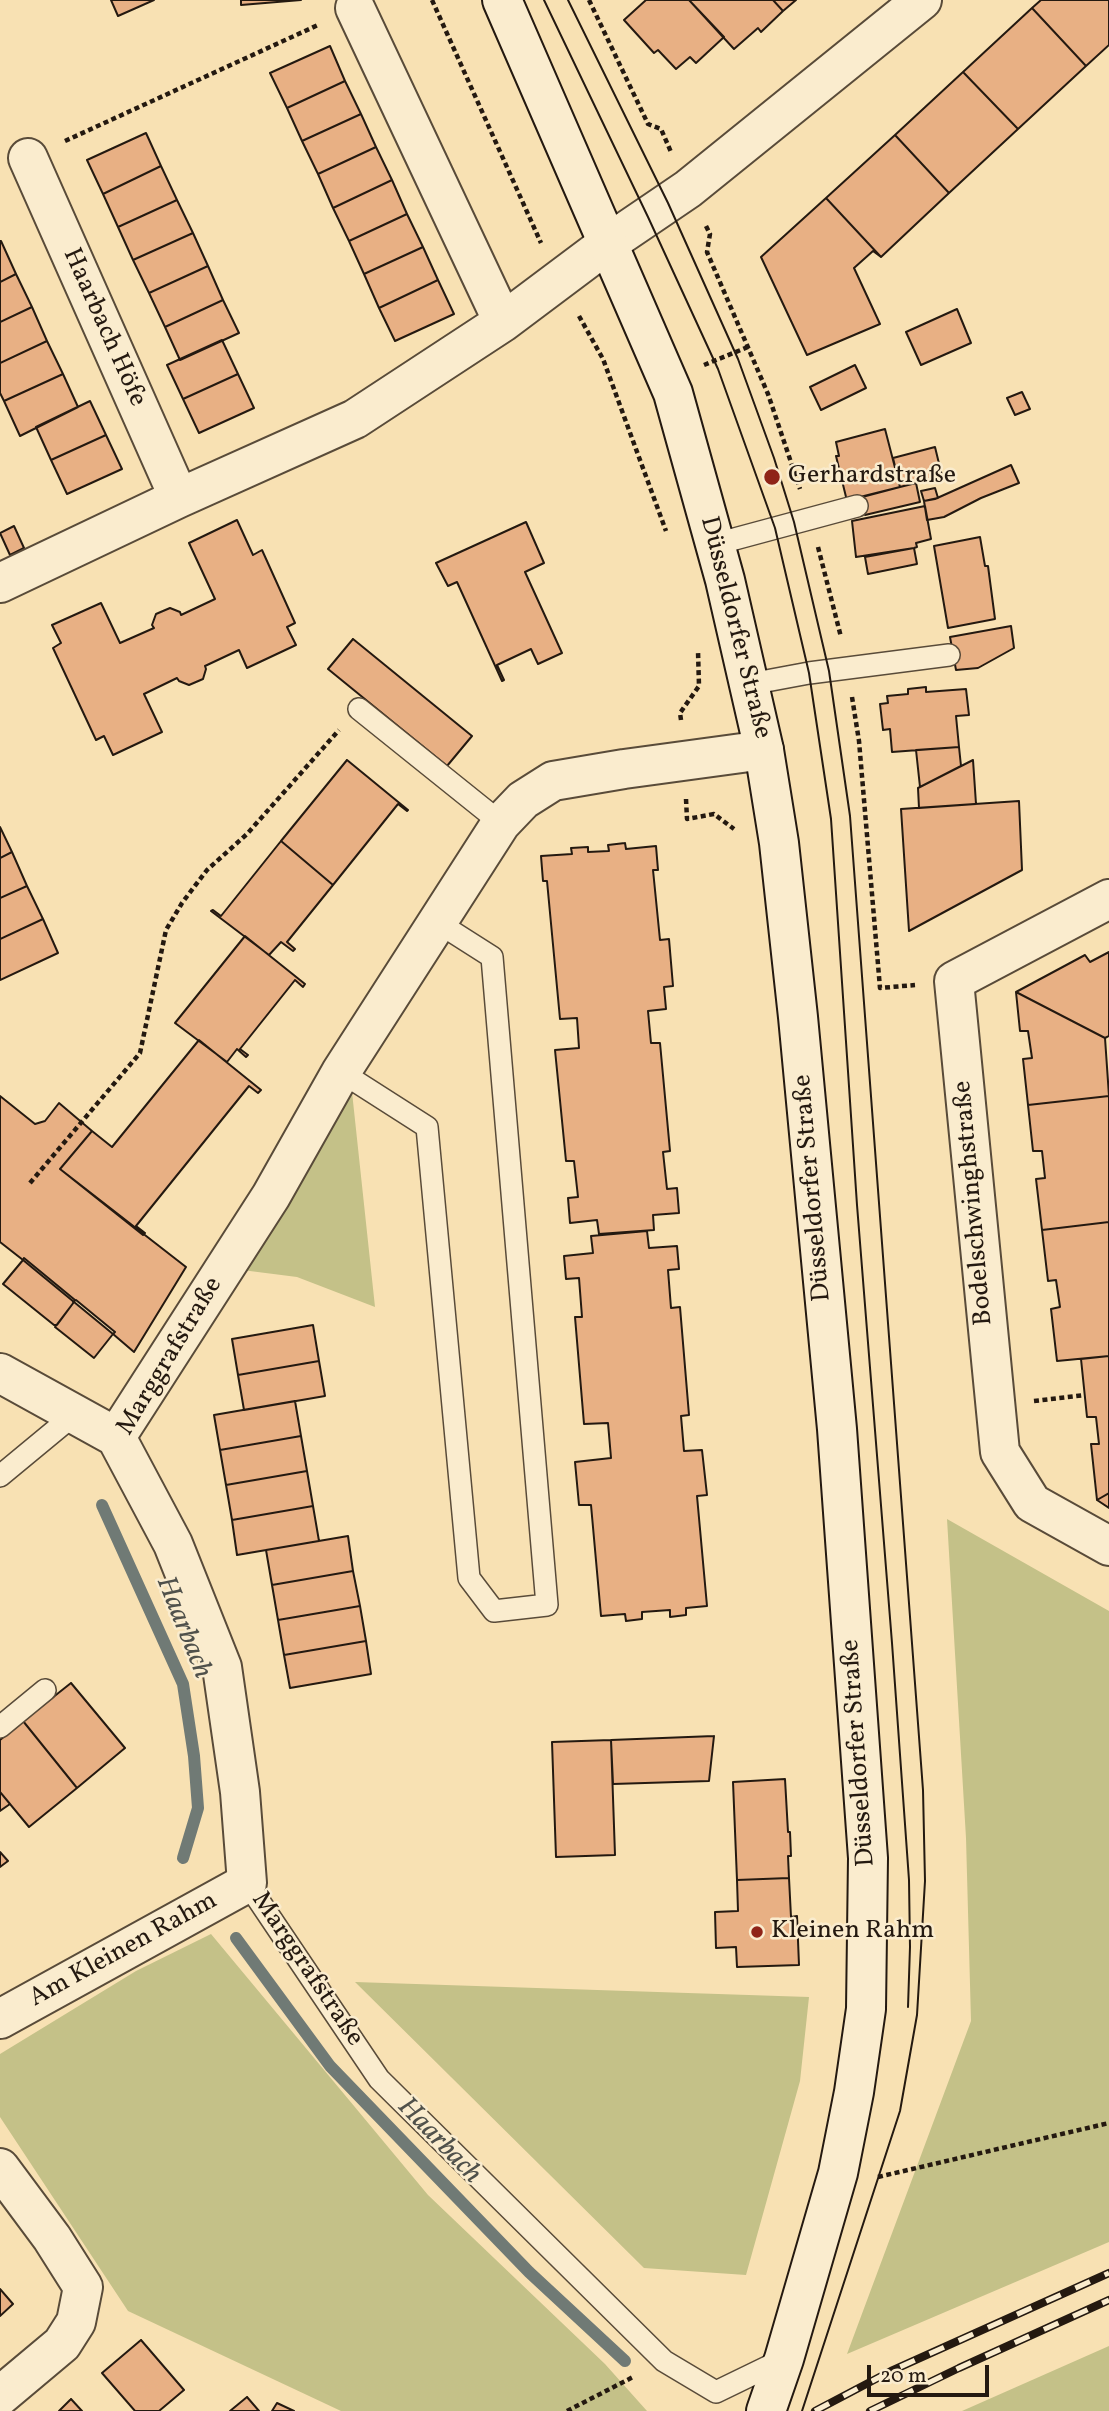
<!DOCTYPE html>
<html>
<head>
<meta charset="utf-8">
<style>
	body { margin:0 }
	#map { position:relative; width:1109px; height:2411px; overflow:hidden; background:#f8e1b3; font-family:Vollkorn,serif }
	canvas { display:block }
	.scale { position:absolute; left:867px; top:2365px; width:122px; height:32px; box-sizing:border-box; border:4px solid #241910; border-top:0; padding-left:9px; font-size:21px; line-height:24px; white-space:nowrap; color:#241910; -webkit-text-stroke:5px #faecce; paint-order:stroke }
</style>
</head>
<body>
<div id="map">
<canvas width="1109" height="2411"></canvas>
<div class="scale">20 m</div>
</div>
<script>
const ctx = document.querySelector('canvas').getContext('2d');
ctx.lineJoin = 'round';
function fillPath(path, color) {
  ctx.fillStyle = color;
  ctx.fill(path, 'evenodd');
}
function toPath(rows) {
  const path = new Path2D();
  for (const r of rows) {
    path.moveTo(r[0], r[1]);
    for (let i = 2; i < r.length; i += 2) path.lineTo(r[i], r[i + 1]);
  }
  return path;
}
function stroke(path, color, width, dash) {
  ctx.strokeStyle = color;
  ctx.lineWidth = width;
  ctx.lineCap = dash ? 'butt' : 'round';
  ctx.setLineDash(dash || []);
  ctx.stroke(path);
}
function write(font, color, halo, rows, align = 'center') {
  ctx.font = font + ' Vollkorn,serif';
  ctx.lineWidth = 5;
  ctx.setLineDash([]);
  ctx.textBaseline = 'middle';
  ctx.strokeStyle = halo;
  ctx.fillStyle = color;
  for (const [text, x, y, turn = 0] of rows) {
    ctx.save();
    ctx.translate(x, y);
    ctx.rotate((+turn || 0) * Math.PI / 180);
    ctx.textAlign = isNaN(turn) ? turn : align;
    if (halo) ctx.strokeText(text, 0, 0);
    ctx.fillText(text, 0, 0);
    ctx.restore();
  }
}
fillPath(toPath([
	[352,1092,375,1307,297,1277,242,1270],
	[947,1519,1109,1611,1109,2242,847,2354,971,2021,966,1838],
	[211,1934,428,2195,605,2364,647,2411,341,2411,128,2311,0,2117,0,2054,136,1971],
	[355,1982,809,1997,800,2081,746,2275,644,2268],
	[1109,2346,1109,2411,962,2411]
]), '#c4c188');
stroke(toPath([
	[102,1505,183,1684,194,1756,198,1808,183,1858],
	[236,1938,330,2066,529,2272,625,2361]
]), '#707a75', 12);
const building = toPath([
	[111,0,154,0,118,16,111,0],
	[241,0,301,0,241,5,241,0],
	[646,0,689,0,724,37,696,63,690,57,676,69,658,50,654,53,624,20,646,0],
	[689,0,773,0,783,11,761,32,758,28,734,49,689,0],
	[773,0,796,0,783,11,773,0],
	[1041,0,1109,0,1109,45,1086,66,1032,8,1041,0],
	[1032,8,1086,66,1018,129,963,72,1032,8],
	[330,46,345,81,287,108,270,73,330,46],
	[963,72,1018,129,949,193,895,135,963,72],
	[345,81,361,114,302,141,287,108,345,81],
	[361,114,376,147,318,174,302,141,361,114],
	[146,133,161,166,103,194,87,160,146,133],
	[895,135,949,193,881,257,826,198,895,135],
	[376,147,392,180,333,208,318,174,376,147],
	[161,166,177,200,118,227,103,194,161,166],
	[392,180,407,214,349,241,333,208,392,180],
	[826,198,881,257,873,251,854,268,880,324,807,355,761,257,826,198],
	[177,200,193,233,133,260,118,227,177,200],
	[407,214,423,247,364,274,349,241,407,214],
	[193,233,208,266,149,293,133,260,193,233],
	[1,241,16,274,0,282,0,241,1,241],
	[423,247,438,280,379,308,364,274,423,247],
	[208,266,223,300,165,327,149,293,208,266],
	[16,274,32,307,0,322,0,282,16,274],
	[438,280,454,314,395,341,379,308,438,280],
	[223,300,239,333,180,360,165,327,223,300],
	[32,307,47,341,0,363,0,322,32,307],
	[957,309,971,343,921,365,906,332,957,309],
	[222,340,238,374,183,399,167,365,222,340],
	[47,341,63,374,4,401,0,393,0,363,47,341],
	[855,365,866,388,821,410,810,387,855,365],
	[63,374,78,407,20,436,4,401,63,374],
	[238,374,254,408,199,433,183,399,238,374],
	[1022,392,1030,409,1015,415,1007,398,1022,392],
	[90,401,106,435,51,460,36,427,90,401],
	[885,429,900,487,847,501,836,456,839,456,836,442,885,429],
	[106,435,122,469,67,494,51,460,106,435],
	[935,447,942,476,900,487,893,458,935,447],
	[1011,465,1019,483,981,498,944,517,927,520,924,501,935,499,1011,465],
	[916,483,920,502,865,515,860,497,916,483],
	[935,488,938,498,924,501,921,491,935,488],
	[925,506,931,539,916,543,917,547,914,548,856,557,852,521,925,506],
	[237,520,253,555,262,550,295,623,287,627,296,645,247,668,239,650,205,666,206,669,203,679,189,685,179,681,177,678,144,694,162,732,113,755,104,736,96,740,53,648,61,643,52,625,101,603,120,643,154,628,152,625,156,614,170,608,180,612,181,615,215,599,189,543,237,520],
	[526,522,544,563,525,572,562,653,538,664,531,649,497,665,504,680,502,681,457,582,448,586,436,563,526,522],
	[14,526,24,548,10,555,0,533,14,526],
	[980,537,985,566,988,566,995,619,948,628,934,546,980,537],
	[914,548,917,564,868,574,865,557,914,548],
	[1011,626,1014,648,978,668,956,670,950,637,1011,626],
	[353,639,472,736,447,766,328,669,353,639],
	[926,687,926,692,966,689,969,715,956,716,959,747,892,752,890,729,883,730,880,704,888,703,887,696,908,694,908,689,926,687],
	[959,747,961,766,920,787,916,750,959,747],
	[347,760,408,810,407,811,398,804,333,885,281,841,347,760],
	[973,760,976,804,919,808,918,788,973,760],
	[1019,801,1022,870,909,931,901,809,1019,801],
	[0,827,12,852,0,858,0,827],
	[281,841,333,885,287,942,295,949,293,951,281,942,269,955,211,911,213,910,221,916,281,841],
	[625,843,626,849,656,846,658,870,653,870,660,940,669,939,673,986,664,987,666,1009,648,1011,651,1043,660,1043,670,1151,663,1152,667,1189,677,1188,679,1213,653,1215,654,1230,599,1234,597,1220,570,1223,568,1198,578,1197,574,1161,566,1161,555,1050,579,1048,577,1018,560,1019,547,881,543,881,541,856,572,854,571,848,588,847,588,852,609,851,608,845,625,843],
	[12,852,27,886,0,898,0,858,12,852],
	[27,886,43,919,0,939,0,898,27,886],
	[43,919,58,953,0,980,0,939,43,919],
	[245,936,305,984,303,987,295,980,240,1049,248,1055,246,1057,237,1049,227,1062,175,1023,245,936],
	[1109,952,1109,1036,1105,1038,1016,992,1085,955,1090,962,1109,952],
	[1016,992,1105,1038,1109,1096,1028,1105,1023,1059,1032,1058,1028,1031,1020,1031,1016,992],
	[199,1040,261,1090,258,1093,249,1086,136,1226,145,1233,143,1235,60,1169,92,1131,112,1147,199,1040],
	[0,1096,35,1124,45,1121,59,1103,92,1131,60,1169,186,1267,134,1352,113,1334,115,1332,76,1300,73,1302,75,1300,24,1258,23,1260,0,1242,0,1096],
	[1109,1096,1109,1222,1042,1230,1036,1179,1045,1178,1042,1151,1033,1151,1028,1105,1109,1096],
	[1109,1222,1109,1356,1057,1361,1051,1309,1060,1307,1056,1280,1048,1281,1042,1230,1109,1222],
	[647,1231,649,1248,677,1246,679,1269,668,1270,671,1308,680,1307,689,1415,681,1416,684,1451,702,1450,707,1495,697,1496,707,1606,686,1608,686,1615,670,1617,670,1610,642,1612,642,1619,626,1621,625,1614,601,1616,591,1505,579,1505,575,1462,611,1458,608,1423,584,1424,575,1317,582,1317,579,1278,566,1279,564,1256,593,1253,591,1236,647,1231],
	[23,1260,74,1302,57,1325,54,1325,3,1284,23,1260],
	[74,1302,113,1334,94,1358,55,1327,74,1302],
	[313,1325,319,1361,238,1375,232,1339,313,1325],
	[1109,1356,1109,1493,1097,1500,1091,1444,1099,1444,1096,1417,1087,1417,1081,1359,1109,1356],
	[319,1361,325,1396,244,1410,238,1375,319,1361],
	[295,1401,301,1436,220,1450,214,1415,295,1401],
	[301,1436,307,1471,226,1485,220,1450,301,1436],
	[307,1471,313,1506,232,1520,226,1485,307,1471],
	[1109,1493,1109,1508,1097,1500,1109,1493],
	[313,1506,319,1541,237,1555,232,1520,313,1506],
	[348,1536,353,1571,272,1585,266,1550,348,1536],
	[353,1571,360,1606,278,1620,272,1585,353,1571],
	[360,1606,366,1641,284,1655,278,1620,360,1606],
	[366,1641,371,1674,290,1688,284,1655,366,1641],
	[71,1683,125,1748,77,1788,23,1721,71,1683],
	[23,1721,77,1788,29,1827,0,1792,0,1740,23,1721],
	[714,1736,709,1781,613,1784,611,1740,714,1736],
	[611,1740,615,1855,556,1857,552,1742,611,1740],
	[785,1779,788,1832,790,1832,791,1856,788,1856,789,1878,737,1880,733,1782,785,1779],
	[0,1792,10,1804,0,1811,0,1792],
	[0,1852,8,1861,0,1867,0,1852],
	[789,1878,791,1917,797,1916,799,1965,737,1967,736,1947,716,1948,715,1912,738,1911,737,1880,789,1878],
	[0,2289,13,2304,0,2316,0,2289],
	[141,2340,184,2390,159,2411,135,2411,102,2373,141,2340],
	[247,2397,259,2411,230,2411,247,2397],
	[71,2399,82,2411,59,2411,71,2399],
	[277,2403,294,2411,272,2411,277,2403]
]);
fillPath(building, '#e8b084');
stroke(building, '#241910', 2);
const service = toPath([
	[716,544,857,506],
	[750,684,809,673,949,655],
	[359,709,501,823],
	[341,1072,427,1127,469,1578,494,1611,547,1605,492,957,437,922],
	[0,1476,75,1414],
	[0,1727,45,1690],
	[247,1883,379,2079,664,2361,716,2392,784,2359]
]);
const minor = toPath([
	[355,8,503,322],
	[28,158,179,498],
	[0,583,179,498,355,419,503,322,607,244,688,189,922,0],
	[1109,899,954,981,1000,1452,1032,1503,1109,1546],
	[0,1373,116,1437],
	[116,1437,271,1196,341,1072,501,823,523,800,553,781,624,769,764,750],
	[0,2019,247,1883,240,1792,222,1667,173,1544,116,1437],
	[0,2168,52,2238,83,2287,76,2322,62,2344,0,2396]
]);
const secondary = toPath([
	[502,0,673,393,725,580,764,750,779,843,798,1017,837,1429,868,1858,866,2009,854,2092,838,2173,784,2359,766,2411]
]);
stroke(service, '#594b39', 24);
stroke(minor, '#594b39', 42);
stroke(secondary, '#241910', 42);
stroke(toPath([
	[432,0,541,243],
	[589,0,648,124,661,129,671,152],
	[65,141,318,25],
	[706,226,710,234,707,252,768,394,800,489],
	[579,316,603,359,666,531],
	[704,365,748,347],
	[818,547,841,637],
	[852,697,859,741,880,988,915,985],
	[681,720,680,713,699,686,698,651],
	[686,799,687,819,714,814,734,829],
	[30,1183,140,1053,166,930,182,903,207,870,247,834,339,730],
	[1034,1401,1085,1395],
	[878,2177,1109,2123],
	[567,2411,635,2376]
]), '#241910', 4.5, [5, 3.5]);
stroke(service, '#faecce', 21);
stroke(minor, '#faecce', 38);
stroke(secondary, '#faecce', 38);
stroke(toPath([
	[544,0,648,217,718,369,775,528,809,673,831,819,857,1205,892,1643,909,1880,910,1947,908,2007],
	[568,0,668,203,738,359,774,458,794,522,829,671,850,816,923,1790,925,1881,917,2015,900,2111,802,2411]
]), '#241910', 2);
const rail = toPath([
	[815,2411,891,2371,1109,2273],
	[870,2411,959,2368,1109,2300]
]);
stroke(rail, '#241910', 8);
stroke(rail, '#faecce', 5, [16]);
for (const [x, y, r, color] of [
	[772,477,9,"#8f2418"],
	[757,1932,7,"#8f2418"]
]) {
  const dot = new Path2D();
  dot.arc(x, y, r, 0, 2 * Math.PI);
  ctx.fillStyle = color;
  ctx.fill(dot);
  stroke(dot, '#faecce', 2.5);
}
write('26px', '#241910', '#faecce', [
	["Haarbach Höfe",103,328,66],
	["Düsseldorfer Straße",734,628,76],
	["Düsseldorfer Straße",814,1188,-95],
	["Bodelschwinghstraße",975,1203,-95],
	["Marggrafstraße",171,1357,-59],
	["Düsseldorfer Straße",860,1753,-94],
	["Am Kleinen Rahm",124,1951,-29],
	["Marggrafstraße",306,1970,56]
]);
write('26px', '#241910', '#faecce', [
	["Gerhardstraße",788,477],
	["Kleinen Rahm",771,1932]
], 'left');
write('italic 28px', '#50514b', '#faecce', [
	["Haarbach",182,1628,68],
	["Haarbach",438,2142,46]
]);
</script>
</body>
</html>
